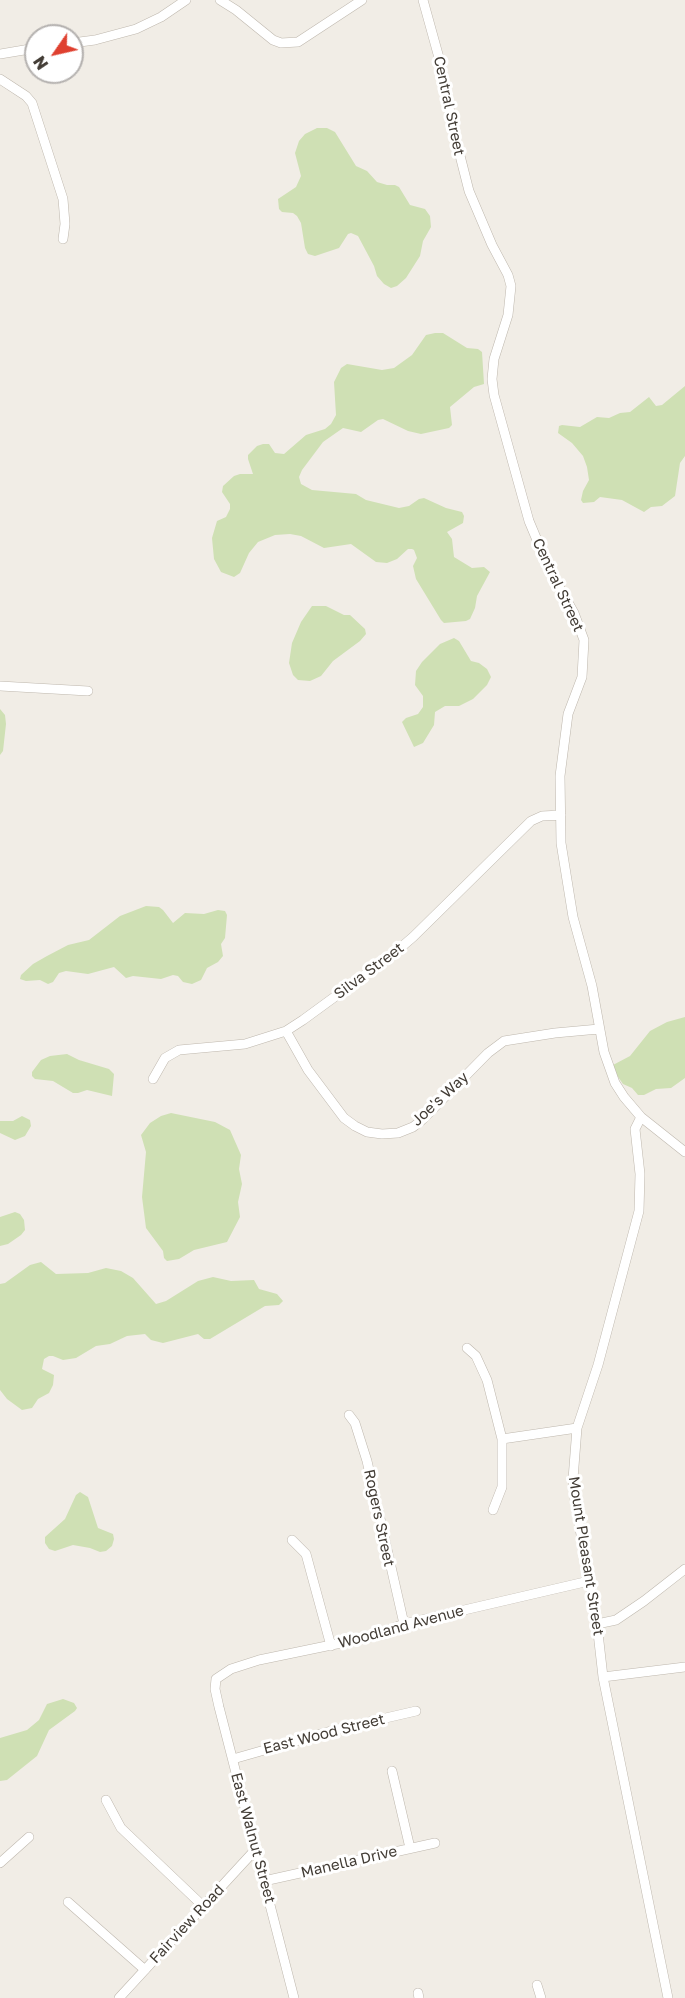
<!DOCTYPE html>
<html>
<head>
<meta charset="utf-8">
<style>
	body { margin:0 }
	#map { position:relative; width:685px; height:1998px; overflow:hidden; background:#f1ede6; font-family:"Golos Text",sans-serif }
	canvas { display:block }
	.north { position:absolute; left:24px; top:24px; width:60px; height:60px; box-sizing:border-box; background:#fff; border:2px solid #b4b1af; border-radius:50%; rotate:236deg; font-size:16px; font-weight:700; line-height:24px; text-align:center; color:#433d36 }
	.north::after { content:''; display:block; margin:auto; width:21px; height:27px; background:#df402f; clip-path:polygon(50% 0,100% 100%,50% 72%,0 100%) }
</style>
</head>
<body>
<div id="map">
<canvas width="685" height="1998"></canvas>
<div class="north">N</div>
</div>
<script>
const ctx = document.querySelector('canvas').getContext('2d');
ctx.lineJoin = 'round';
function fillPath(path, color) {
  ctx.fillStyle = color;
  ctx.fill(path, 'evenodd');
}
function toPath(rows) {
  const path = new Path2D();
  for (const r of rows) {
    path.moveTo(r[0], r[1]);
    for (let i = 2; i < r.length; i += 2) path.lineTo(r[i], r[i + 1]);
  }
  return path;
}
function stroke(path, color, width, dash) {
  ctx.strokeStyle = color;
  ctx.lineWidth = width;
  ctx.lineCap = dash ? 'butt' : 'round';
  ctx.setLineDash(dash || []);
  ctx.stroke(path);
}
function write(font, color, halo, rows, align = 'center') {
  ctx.font = font + ' "Golos Text",sans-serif';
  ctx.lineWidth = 6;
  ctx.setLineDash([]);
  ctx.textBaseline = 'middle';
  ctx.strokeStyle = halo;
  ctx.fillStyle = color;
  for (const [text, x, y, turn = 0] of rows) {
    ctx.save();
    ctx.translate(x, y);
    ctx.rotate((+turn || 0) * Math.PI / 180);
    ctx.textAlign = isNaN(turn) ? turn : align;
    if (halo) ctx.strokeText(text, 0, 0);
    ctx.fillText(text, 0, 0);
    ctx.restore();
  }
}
fillPath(toPath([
	[317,128,327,128,335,132,356,166,367,171,377,182,387,185,395,185,399,187,410,205,425,209,430,216,431,227,423,241,420,256,406,278,397,286,391,288,384,284,377,276,374,266,358,236,351,233,348,234,339,248,315,256,308,254,305,248,301,223,297,216,293,213,282,212,279,209,278,199,296,187,301,176,295,153,299,141,305,134],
	[435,333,443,333,467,348,478,349,482,352,484,384,474,387,450,407,452,425,449,428,421,434,408,431,383,419,378,420,361,432,343,428,323,442,302,470,299,477,301,484,312,490,356,494,366,500,399,508,409,506,419,499,424,498,446,508,462,512,464,516,463,523,447,532,452,539,454,557,472,568,484,567,490,572,477,596,475,608,470,619,466,621,444,623,441,620,416,579,413,566,417,558,414,550,412,549,408,549,397,559,387,563,376,562,351,544,324,548,301,536,290,534,275,535,258,542,249,553,240,573,234,577,221,572,214,559,212,538,217,521,226,517,230,509,230,504,222,492,223,486,234,476,240,474,253,474,248,459,248,455,257,446,263,444,269,444,275,453,284,454,306,435,325,429,331,424,336,415,334,382,341,368,347,364,382,370,394,368,412,355,426,335],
	[685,386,685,456,680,463,675,496,662,506,651,507,644,512,622,500,600,497,594,502,583,503,581,500,583,491,589,480,587,467,583,456,572,443,558,433,559,426,562,425,580,427,597,417,609,418,620,413,630,412,649,397,656,406,662,405],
	[312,606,326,606,344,615,350,615,365,629,366,634,360,641,333,661,321,676,310,681,298,680,293,675,289,663,292,643,301,622],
	[454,638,459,641,471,661,479,663,487,669,491,677,487,685,473,699,459,706,445,706,435,712,434,725,423,743,414,747,402,722,406,718,418,714,423,707,423,696,415,685,416,671,422,662,440,644],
	[0,709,5,715,6,724,3,751,0,755],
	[146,906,159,907,163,910,173,923,185,913,204,914,218,910,225,911,227,915,225,938,221,944,223,956,218,962,207,968,201,980,192,984,183,982,178,976,173,975,161,979,133,976,126,978,114,967,88,974,66,971,59,973,53,982,48,984,40,980,26,981,20,979,21,975,33,964,47,956,68,945,89,940,120,916],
	[685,1017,685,1078,671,1088,656,1089,644,1095,638,1095,632,1088,623,1084,614,1071,613,1065,630,1056,650,1031,667,1022],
	[67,1054,79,1060,109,1069,114,1074,112,1096,87,1090,78,1093,73,1093,53,1081,35,1079,32,1076,32,1072,41,1060,50,1056],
	[171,1113,215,1122,230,1130,241,1155,239,1169,242,1184,238,1202,240,1217,227,1242,194,1250,179,1259,167,1261,164,1258,163,1251,146,1228,142,1197,146,1152,141,1135,150,1123,161,1116],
	[22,1116,30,1120,31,1126,25,1136,15,1140,0,1133,0,1121,13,1121],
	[15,1212,20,1214,24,1220,25,1230,21,1235,8,1244,0,1246,0,1217],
	[41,1262,56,1274,88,1273,106,1268,121,1271,133,1278,156,1304,166,1301,198,1281,213,1277,231,1281,254,1280,259,1289,277,1294,283,1301,279,1305,265,1306,210,1339,204,1339,198,1334,163,1343,151,1340,145,1334,127,1336,110,1344,96,1346,76,1358,63,1360,53,1356,49,1356,44,1359,42,1369,54,1375,53,1385,49,1393,38,1399,32,1408,22,1410,7,1399,0,1390,0,1284,5,1283,30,1265],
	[80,1492,88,1497,98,1528,113,1534,114,1539,112,1546,106,1551,100,1552,90,1548,73,1545,55,1551,49,1549,45,1543,45,1537,65,1519,76,1495],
	[63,1699,74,1703,77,1708,75,1711,49,1730,37,1756,7,1780,0,1781,0,1738,27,1730,39,1720,47,1704]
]), '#cfe0b4');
const minor = toPath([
	[220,0,236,10,273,40,281,43,298,42,362,0],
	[423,0,441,65,453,128,469,191,492,245,508,275,511,286,508,315,494,359,492,379,494,395,529,521,550,571,574,613,584,640,582,677,568,714,560,776,561,843,573,917,592,986,604,1052,615,1083,624,1097,641,1117,685,1152],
	[72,43,95,40,136,29,161,17,186,0],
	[0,54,36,48],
	[0,79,26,96,32,103,63,199,65,224,63,239],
	[0,686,88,691],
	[286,1031,308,1070,344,1118,355,1126,367,1132,382,1134,398,1133,413,1127,422,1120,488,1053,504,1041,555,1033,599,1029],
	[153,1079,165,1058,179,1050,245,1044,286,1031,303,1020,392,955,413,937,531,821,542,816,561,815],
	[641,1117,635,1129,640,1174,639,1211,598,1365,577,1428,573,1479,575,1501,597,1624,603,1677,668,1998],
	[467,1348,476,1356,487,1380,502,1439,502,1487,493,1510],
	[349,1415,355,1423,367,1461,404,1624],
	[502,1439,577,1428],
	[292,1540,306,1554,331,1646],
	[597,1624,616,1620,644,1601,685,1569],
	[603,1677,685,1667],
	[233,1759,338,1729,416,1711],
	[392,1771,410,1848],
	[106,1800,121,1828,203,1906],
	[0,1863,29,1837],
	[264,1881,435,1843],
	[68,1902,145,1970],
	[537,1985,541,1998],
	[418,1993,419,1998],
	[119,1998,255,1850],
	[294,1998,219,1707,215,1689,216,1679,231,1669,259,1660,370,1637,404,1624,589,1581]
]);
stroke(minor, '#beb7ad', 10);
stroke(minor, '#fff', 9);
write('15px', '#433d36', '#fff', [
	["Central Street",449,106,78],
	["Central Street",558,585,65],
	["Silva Street",369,971,-37],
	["Joe's Way",440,1099,-43],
	["Rogers Street",379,1518,78],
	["Mount Pleasant Street",586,1556,81],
	["Woodland Avenue",401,1627,-15],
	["East Wood Street",324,1734,-14],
	["East Walnut Street",253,1838,75],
	["Manella Drive",349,1862,-13],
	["Fairview Road",187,1924,-47]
]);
</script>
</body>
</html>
